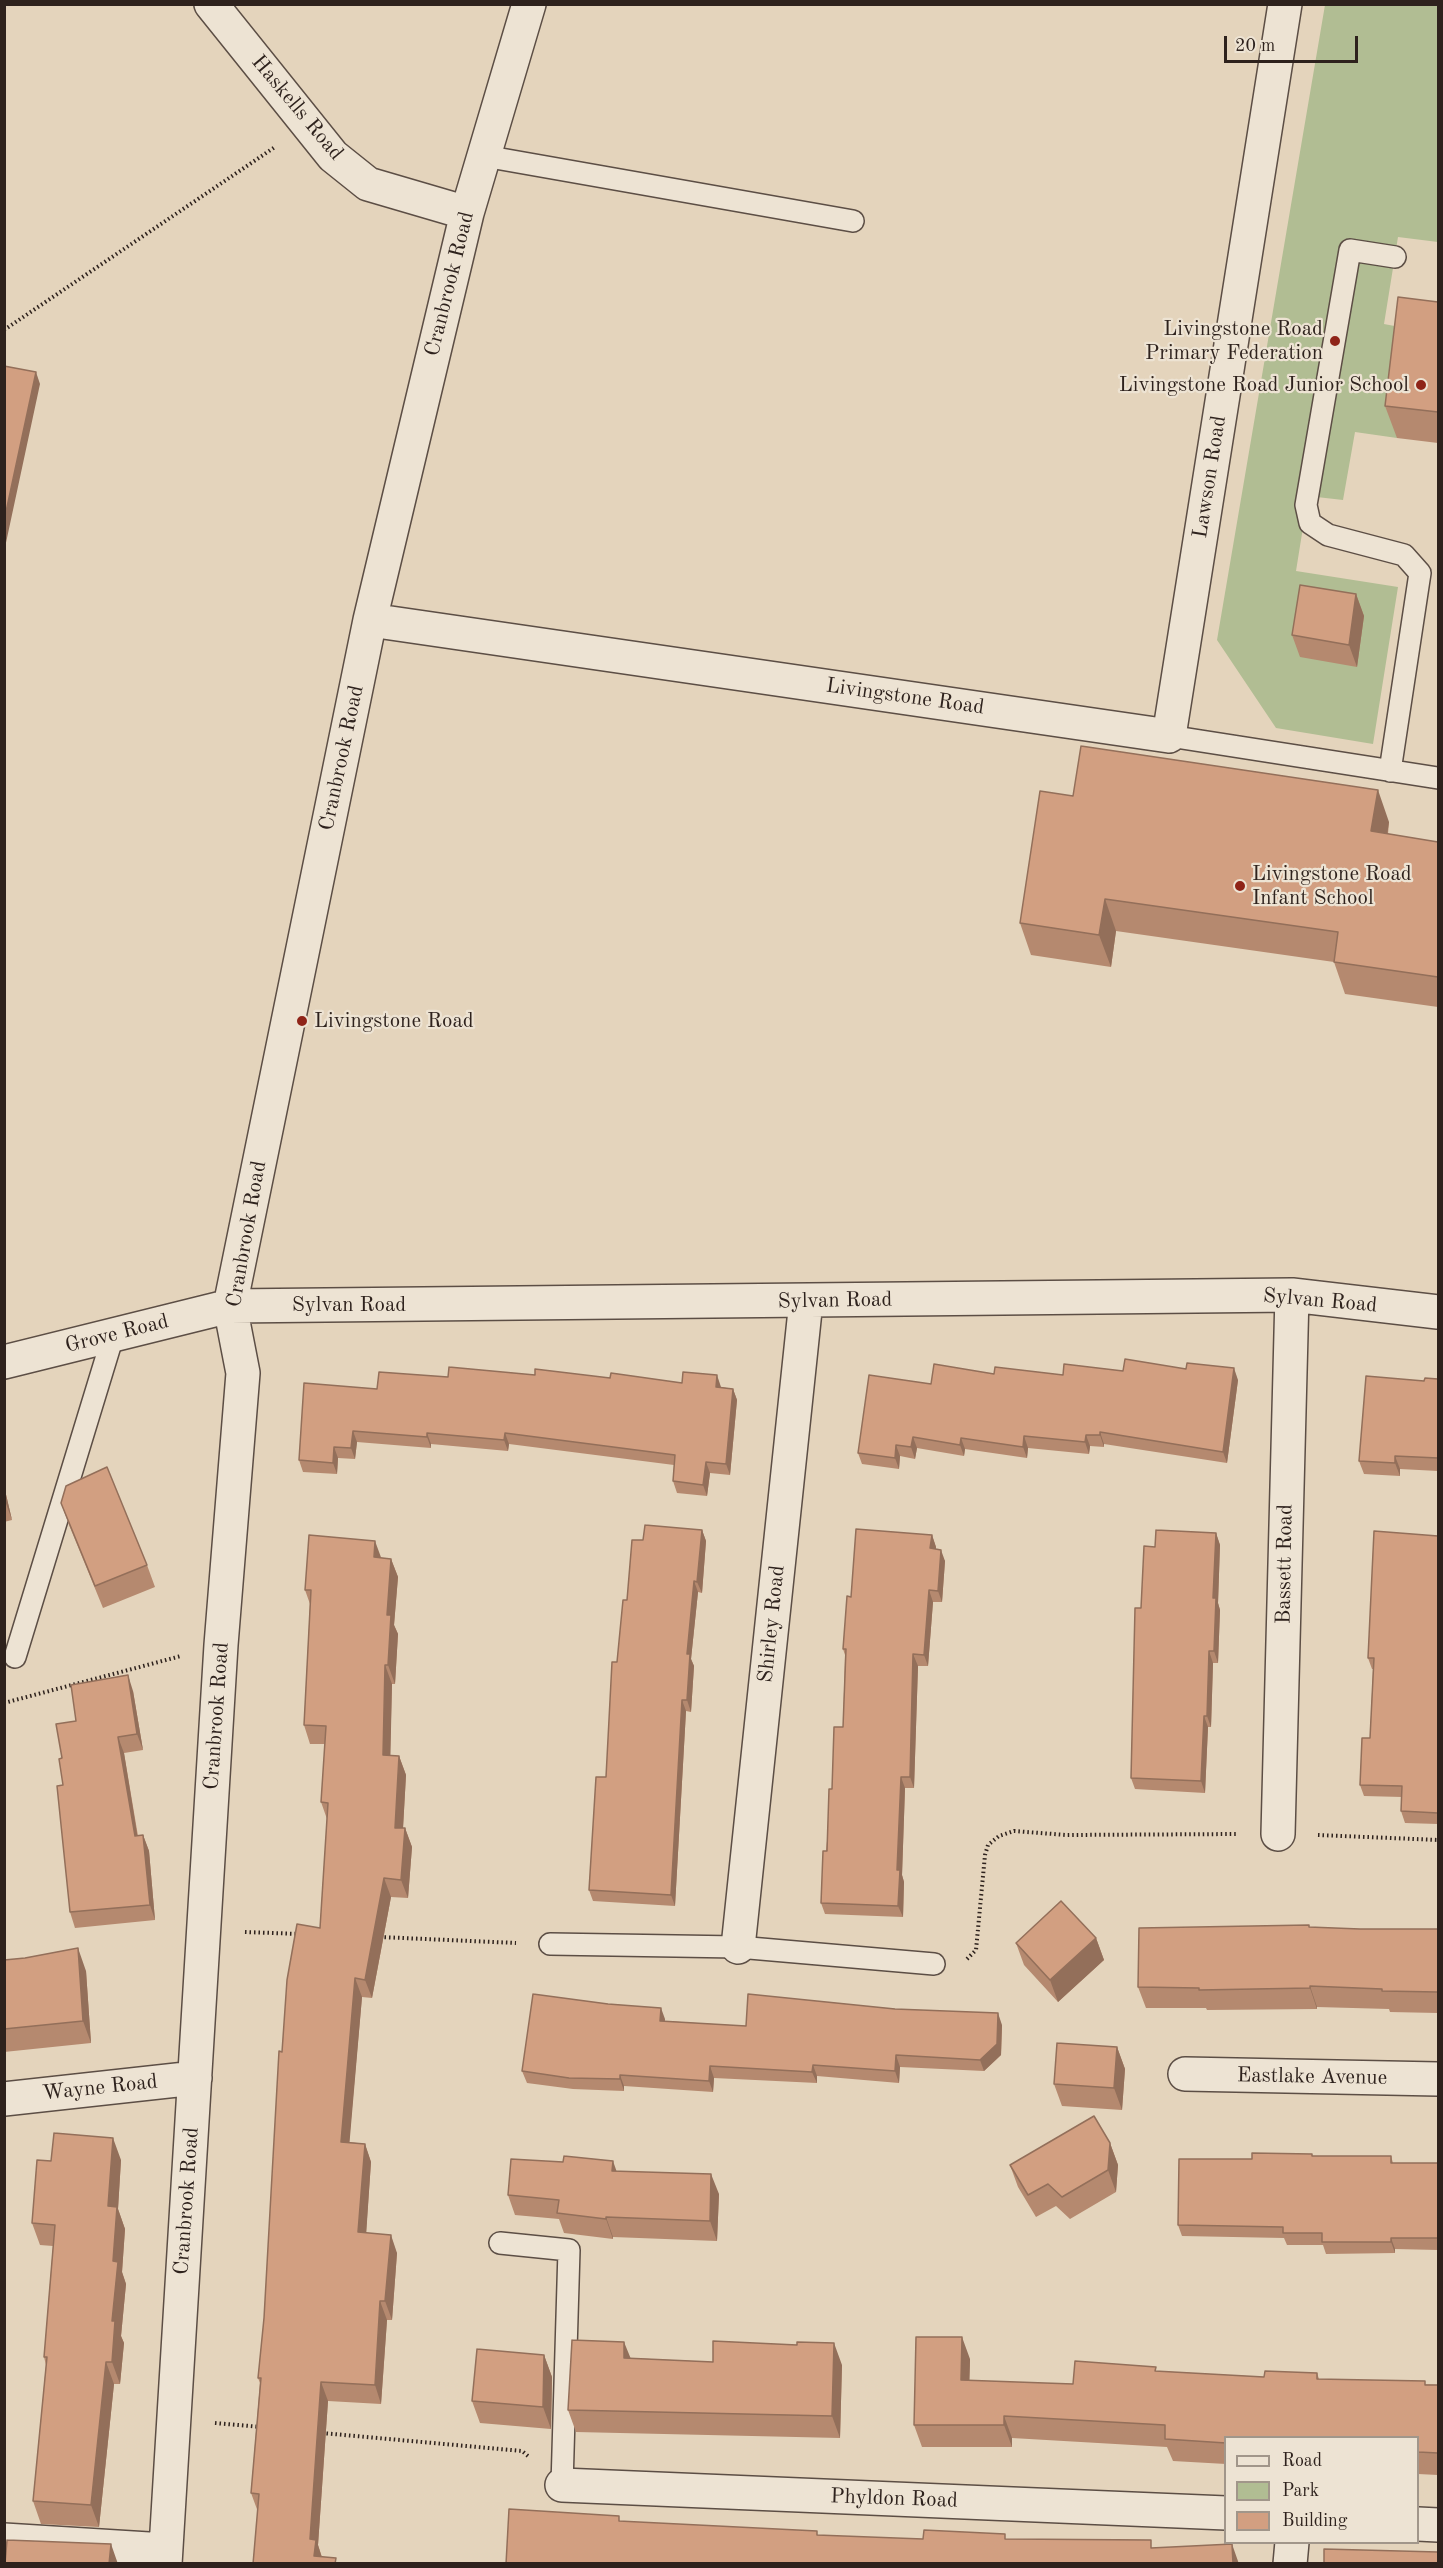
<!DOCTYPE html>
<html>
<head>
<meta charset="utf-8">
<style>
	body { margin:0 }
	#map { position:relative; width:1443px; height:2568px; overflow:hidden; background:#e4d4bc; font-family:"Old Standard TT",serif }
	canvas { display:block }
	.frame { position:absolute; inset:0; border:6px solid #2e221d; pointer-events:none }
	.legend { position:absolute; left:1224px; top:2436px; width:195px; height:108px; box-sizing:border-box; background:#ede3d3; border:2px solid #a1968a; margin:0; padding:8px 10px; list-style:none; font-size:18px; color:#2e221d }
	.legend li { display:flex; align-items:center; gap:12px; height:30px }
	.legend b { width:30px; border:2px solid #a1968a }
	.scale { position:absolute; left:1224px; top:36px; width:134px; height:27px; box-sizing:border-box; border:3px solid #2e221d; border-top:0; padding-left:8px; font-size:18px; line-height:21px; white-space:nowrap; color:#2e221d; -webkit-text-stroke:4px #ede3d3; paint-order:stroke }
</style>
</head>
<body>
<div id="map">
<canvas width="1443" height="2568"></canvas>
<div class="frame"></div>
<ul class="legend">
<li><b style="height:8px;background:#ede3d3"></b>Road</li>
<li><b style="height:16px;background:#b1bd93"></b>Park</li>
<li><b style="height:16px;background:#d29f81"></b>Building</li>
</ul>
<div class="scale">20 m</div>
</div>
<script>
const ctx = document.querySelector('canvas').getContext('2d');
ctx.lineJoin = 'round';
function fillPath(path, color) {
  ctx.fillStyle = color;
  ctx.fill(path, 'evenodd');
}
function toPath(rows) {
  const path = new Path2D();
  for (const r of rows) {
    path.moveTo(r[0], r[1]);
    for (let i = 2; i < r.length; i += 2) path.lineTo(r[i], r[i + 1]);
  }
  return path;
}
function stroke(path, color, width, dash) {
  ctx.strokeStyle = color;
  ctx.lineWidth = width;
  ctx.lineCap = dash ? 'butt' : 'round';
  ctx.setLineDash(dash || []);
  ctx.stroke(path);
}
function write(font, color, halo, rows, align = 'center') {
  ctx.font = font + ' "Old Standard TT",serif';
  ctx.lineWidth = 4.5;
  ctx.setLineDash([]);
  ctx.textBaseline = 'middle';
  ctx.strokeStyle = halo;
  ctx.fillStyle = color;
  for (const [text, x, y, turn = 0] of rows) {
    ctx.save();
    ctx.translate(x, y);
    ctx.rotate((+turn || 0) * Math.PI / 180);
    ctx.textAlign = isNaN(turn) ? turn : align;
    if (halo) ctx.strokeText(text, 0, 0);
    ctx.fillText(text, 0, 0);
    ctx.restore();
  }
}
fillPath(toPath([
	[1325,5,1438,5,1438,242,1398,237,1384,324,1410,329,1397,438,1355,432,1343,500,1308,496,1296,571,1398,587,1373,744,1276,728,1217,640]
]), '#b1bd93');
const service = toPath([
	[484,156,853,221],
	[1169,736,1438,778],
	[1390,771,1420,573,1404,555,1328,535,1310,523,1306,505,1350,250,1395,257],
	[15,1657,113,1336],
	[550,1944,738,1947,934,1964],
	[500,2243,569,2250,562,2485]
]);
const minor = toPath([
	[211,4,333,156,368,184,467,213],
	[370,620,1169,736,1285,4],
	[4,1362,230,1306,1292,1295,1438,1312],
	[1278,1834,1292,1295],
	[738,1947,806,1301],
	[1185,2074,1438,2079],
	[4,2099,195,2078],
	[562,2485,1226,2513],
	[1418,2524,1438,2525],
	[4,2540,165,2550],
	[165,2564,221,1645,243,1373,230,1306,370,620,467,213,529,4],
	[1290,2564,1292,2542]
]);
stroke(service, '#5c4e45', 24);
stroke(minor, '#5c4e45', 36);
stroke(toPath([
	[4,330,275,147],
	[4,1703,181,1656],
	[1318,1835,1438,1840],
	[245,1932,300,1934],
	[380,1937,516,1943],
	[967,1959,976,1950,985,1855,988,1845,999,1836,1014,1831,1066,1835,1238,1834],
	[215,2423,261,2427],
	[322,2433,522,2451,528,2456]
]), '#2e221d', 4, [1.5, 3]);
stroke(service, '#ede3d3', 21);
stroke(minor, '#ede3d3', 33);
fillPath(toPath([
	[1438,302,1438,443,1397,438,1385,406],
	[1356,594,1364,616,1357,667,1300,657,1292,635],
	[1073,796,1389,822,1388,834,1438,842,1438,1007,1345,994,1334,962,1116,931,1111,967,1031,955,1020,923],
	[1123,1371,1238,1380,1227,1463,1104,1444,1104,1447,1090,1446,1089,1454,1028,1448,1027,1458,965,1449,964,1456,917,1448,915,1459,900,1456,899,1469,862,1464,858,1453,931,1384,994,1374,1063,1375],
	[535,1375,610,1378,721,1387,733,1389,737,1400,730,1475,710,1473,707,1496,677,1493,673,1481,674,1465,509,1444,508,1451,431,1444,431,1448,357,1442,355,1459,338,1458,337,1474,303,1472,299,1460,377,1389,448,1377],
	[1438,1379,1438,1471,1400,1469,1400,1476,1364,1474,1359,1461,1424,1381],
	[4,1486,12,1520,4,1522],
	[61,1503,147,1565,155,1587,103,1608,69,1525],
	[702,1530,706,1541,702,1593,698,1592,691,1659,694,1666,691,1712,686,1711,675,1906,593,1901,589,1890,606,1777,617,1662,627,1600,643,1540],
	[1216,1533,1220,1545,1218,1603,1220,1610,1218,1663,1213,1663,1211,1727,1208,1727,1205,1793,1135,1789,1131,1778,1141,1608,1155,1547],
	[932,1535,936,1547,936,1549,945,1561,942,1602,933,1602,928,1666,918,1666,914,1788,905,1788,902,1875,904,1882,903,1917,825,1914,821,1903,832,1789,843,1727,845,1655,843,1649,851,1597],
	[1438,1536,1438,1824,1405,1823,1401,1811,1402,1797,1364,1796,1360,1785,1370,1738,1373,1669,1372,1669,1368,1658],
	[381,1558,391,1559,398,1577,394,1625,398,1634,395,1684,392,1684,390,1756,399,1756,406,1775,403,1828,405,1828,412,1847,408,1898,391,1897,372,1998,362,1997,349,2142,365,2144,371,2162,366,2233,397,2253,392,2320,387,2320,381,2404,328,2401,318,2545,322,2557,253,2564,258,2512,251,2493,260,2383,258,2378,264,2318,282,2052,320,1928,327,1819,321,1802,325,1744,310,1744,304,1725,310,1604,305,1590],
	[133,1691,143,1750,124,1753,138,1836,143,1835,149,1851,155,1920,75,1928,70,1912,62,1758],
	[1310,1927,1360,1929,1438,1929,1438,2013,1390,2012,1389,2009,1317,2007,1317,2009,1207,2010,1206,2008,1146,2008,1138,1987],
	[1096,1938,1104,1960,1058,2002,1024,1965,1016,1943],
	[4,1960,86,1971,91,2043,4,2052],
	[665,2019,665,2021,746,2026,1002,2025,1001,2055,984,2071,900,2067,899,2083,817,2076,817,2083,714,2078,713,2092,624,2086,624,2091,573,2089,527,2083,522,2071],
	[1117,2047,1125,2069,1122,2110,1062,2106,1054,2084],
	[1110,2143,1118,2165,1116,2192,1070,2219,1056,2206,1036,2217,1018,2187,1010,2165],
	[1313,2156,1391,2156,1393,2163,1438,2163,1438,2250,1395,2249,1395,2253,1326,2254,1323,2245,1287,2245,1284,2238,1182,2236,1178,2225,1252,2159],
	[121,2160,118,2209,125,2229,122,2272,126,2284,121,2336,124,2343,120,2384,114,2384,99,2527,41,2524,33,2501,46,2365,44,2357,53,2246,40,2245,32,2223,51,2161],
	[563,2162,616,2171,719,2194,717,2241,613,2237,613,2239,564,2233,559,2219,515,2215,508,2195],
	[544,2355,552,2377,551,2429,480,2423,472,2401],
	[630,2358,713,2362,842,2365,840,2438,576,2432,568,2410],
	[970,2359,969,2381,1073,2384,1157,2371,1264,2377,1317,2373,1319,2379,1438,2385,1438,2475,1418,2474,1418,2438,1226,2438,1226,2464,1173,2461,1167,2447,1012,2438,1012,2447,922,2447,914,2425]
]), '#b5896f');
fillPath(toPath([
	[36,372,40,384,4,552,4,521],
	[1356,594,1364,616,1357,667,1349,645],
	[1378,790,1389,822,1383,863,1371,831],
	[1105,899,1116,931,1111,967,1099,935],
	[1234,1368,1238,1380,1227,1463,1223,1452],
	[717,1375,721,1387,720,1398,716,1387],
	[733,1389,737,1400,730,1475,726,1464],
	[353,1431,357,1442,355,1459,351,1448],
	[1100,1432,1104,1444,1104,1447,1100,1435],
	[427,1433,431,1444,431,1448,427,1437],
	[505,1433,509,1444,508,1451,504,1440],
	[1086,1435,1090,1446,1089,1454,1085,1442],
	[1024,1436,1028,1448,1027,1458,1023,1447],
	[913,1437,917,1448,915,1459,911,1447],
	[961,1438,965,1449,964,1456,960,1445],
	[896,1445,900,1456,899,1469,895,1458],
	[334,1447,338,1458,337,1474,333,1463],
	[1395,1456,1400,1469,1400,1476,1395,1463],
	[706,1462,710,1473,707,1496,703,1485],
	[4,1486,12,1520,4,1498],
	[702,1530,706,1541,702,1593,697,1582],
	[1216,1533,1220,1545,1218,1603,1220,1610,1218,1663,1214,1651,1213,1598],
	[932,1535,936,1547,935,1560,930,1548],
	[375,1541,382,1560,374,1557],
	[941,1550,945,1561,942,1602,938,1591],
	[391,1559,398,1577,394,1625,398,1634,395,1684,388,1665,387,1615],
	[694,1581,698,1592,691,1659,694,1666,691,1712,687,1700,687,1654],
	[929,1590,933,1602,928,1666,924,1655],
	[1209,1651,1213,1663,1211,1727,1207,1716],
	[913,1654,918,1666,914,1788,910,1777],
	[385,1665,392,1684,390,1774,383,1755],
	[128,1675,133,1691,143,1750,137,1734],
	[682,1700,686,1711,675,1906,671,1895],
	[1204,1716,1208,1727,1205,1793,1201,1781],
	[118,1737,124,1753,140,1852,135,1836],
	[399,1756,406,1775,402,1846,395,1828],
	[901,1777,905,1788,902,1875,904,1882,903,1917,898,1906,897,1870],
	[405,1828,412,1847,408,1898,401,1880],
	[143,1835,149,1851,155,1920,150,1905],
	[384,1878,391,1897,372,1998,365,1980],
	[1096,1938,1104,1960,1058,2002,1050,1980],
	[78,1948,86,1971,91,2043,83,2021],
	[355,1978,362,1997,348,2160,341,2142],
	[1310,1986,1317,2007,1317,2009,1310,1988],
	[661,2008,665,2019,664,2032,660,2021],
	[998,2013,1002,2025,1001,2055,984,2071,980,2060],
	[1117,2047,1125,2069,1122,2110,1114,2088],
	[896,2055,900,2067,899,2083,895,2071],
	[813,2065,817,2076,817,2083,812,2072],
	[710,2066,714,2078,713,2092,709,2081],
	[620,2075,624,2086,624,2091,620,2079],
	[113,2138,121,2160,118,2209,125,2229,122,2272,126,2284,121,2336,124,2343,120,2384,112,2362,112,2321,108,2206],
	[1110,2143,1118,2165,1116,2192,1108,2170],
	[365,2144,371,2162,365,2251,358,2232],
	[613,2161,620,2181,612,2171],
	[711,2174,719,2194,717,2241,710,2221],
	[606,2217,613,2237,613,2239,606,2219],
	[391,2235,397,2253,392,2320,385,2301],
	[1391,2238,1395,2249,1395,2253,1391,2242],
	[380,2301,387,2320,381,2404,375,2385],
	[962,2337,970,2359,969,2402,961,2380],
	[624,2342,633,2364,624,2358],
	[834,2343,842,2365,840,2438,832,2416],
	[544,2355,552,2377,551,2429,543,2407],
	[106,2362,114,2384,99,2527,91,2505],
	[321,2382,328,2401,318,2545,322,2558,314,2556,310,2539],
	[1004,2416,1012,2438,1012,2447,1004,2425],
	[111,2544,118,2564,109,2564],
	[1232,2544,1239,2564,1233,2564]
]), '#936f5a');
const building = toPath([
	[1398,297,1438,302,1438,412,1385,406,1398,297],
	[4,366,36,372,4,521,4,366],
	[1300,585,1356,594,1349,645,1292,635,1300,585],
	[1081,746,1378,790,1371,831,1438,842,1438,977,1334,962,1338,932,1105,899,1099,935,1020,923,1040,791,1073,796,1081,746],
	[1125,1359,1186,1369,1187,1363,1234,1368,1223,1452,1100,1432,1100,1435,1086,1435,1085,1442,1024,1436,1023,1447,961,1438,960,1445,913,1437,911,1447,896,1445,895,1458,858,1453,869,1375,931,1384,934,1364,994,1374,995,1367,1063,1375,1064,1364,1123,1371,1125,1359],
	[449,1367,535,1375,535,1369,610,1378,611,1373,682,1383,683,1372,717,1375,716,1387,733,1389,726,1464,706,1462,703,1485,673,1481,675,1455,505,1433,504,1440,427,1433,427,1437,353,1431,351,1448,334,1447,333,1463,299,1460,304,1383,377,1389,379,1372,448,1377,449,1367],
	[1366,1376,1424,1381,1425,1378,1438,1379,1438,1458,1395,1456,1395,1463,1359,1461,1366,1376],
	[107,1467,147,1565,95,1586,61,1503,66,1486,107,1467],
	[645,1525,702,1530,697,1582,694,1581,687,1654,690,1654,687,1700,682,1700,671,1895,589,1890,596,1777,606,1777,612,1662,617,1662,623,1600,627,1600,632,1540,643,1540,645,1525],
	[856,1529,932,1535,930,1548,941,1550,938,1591,929,1590,924,1655,913,1654,910,1777,901,1777,897,1870,900,1870,898,1906,821,1903,823,1851,827,1851,829,1789,832,1789,834,1727,843,1727,846,1649,843,1649,847,1596,851,1597,856,1529],
	[1156,1530,1216,1533,1213,1598,1216,1598,1214,1651,1209,1651,1207,1716,1204,1716,1201,1781,1131,1778,1135,1608,1141,1608,1144,1546,1155,1547,1156,1530],
	[1374,1531,1438,1536,1438,1813,1401,1811,1402,1786,1360,1785,1362,1738,1370,1738,1374,1658,1368,1658,1374,1531],
	[309,1535,375,1541,374,1557,391,1559,387,1615,391,1615,388,1665,385,1665,383,1755,399,1756,395,1828,405,1828,401,1880,384,1878,365,1980,355,1978,341,2142,365,2144,358,2232,391,2235,385,2301,380,2301,375,2385,321,2382,310,2539,316,2540,314,2556,336,2558,335,2564,253,2564,259,2494,251,2493,261,2378,258,2378,264,2318,279,2051,282,2052,287,1980,297,1924,320,1928,328,1803,321,1802,326,1726,304,1725,311,1590,305,1590,309,1535],
	[128,1675,137,1734,118,1737,135,1836,143,1835,150,1905,70,1912,57,1786,63,1785,59,1759,62,1758,56,1724,76,1721,71,1685,128,1675],
	[1061,1901,1096,1938,1050,1980,1016,1943,1061,1901],
	[1309,1925,1309,1927,1360,1929,1438,1929,1438,1992,1382,1991,1382,1989,1310,1986,1310,1988,1199,1990,1199,1988,1138,1987,1139,1928,1309,1925],
	[78,1948,83,2021,4,2029,4,1960,25,1958,78,1948],
	[533,1994,608,2004,661,2008,660,2021,746,2026,748,1994,895,2009,998,2013,997,2044,980,2060,896,2055,895,2071,813,2065,812,2072,710,2066,709,2081,620,2075,620,2079,569,2078,522,2071,533,1994],
	[1057,2043,1117,2047,1114,2088,1054,2084,1057,2043],
	[1094,2116,1110,2143,1108,2170,1062,2197,1048,2184,1028,2195,1010,2165,1094,2116],
	[54,2133,113,2138,108,2206,117,2207,113,2261,118,2262,112,2321,115,2321,112,2362,106,2362,91,2505,33,2501,47,2357,44,2357,55,2225,32,2223,37,2160,51,2161,54,2133],
	[1252,2153,1312,2154,1312,2156,1391,2156,1391,2163,1438,2163,1438,2238,1391,2238,1391,2242,1322,2242,1322,2233,1283,2233,1283,2227,1178,2225,1179,2159,1252,2159,1252,2153],
	[564,2156,613,2161,612,2171,711,2174,710,2221,606,2217,606,2219,557,2213,559,2200,508,2195,511,2159,563,2162,564,2156],
	[916,2337,962,2337,961,2380,1073,2384,1075,2361,1156,2367,1155,2371,1264,2377,1265,2371,1317,2373,1317,2379,1425,2381,1425,2385,1438,2385,1438,2453,1418,2452,1418,2438,1226,2438,1226,2443,1165,2439,1165,2425,1004,2416,1004,2425,914,2425,916,2337],
	[572,2340,624,2342,624,2358,713,2362,713,2341,797,2345,797,2342,834,2343,832,2416,568,2410,572,2340],
	[477,2349,544,2355,543,2407,472,2401,477,2349],
	[509,2509,619,2516,619,2521,817,2531,817,2535,923,2539,924,2530,1005,2534,1005,2539,1151,2540,1151,2548,1232,2544,1233,2564,506,2564,509,2509],
	[7,2540,111,2544,109,2564,5,2564,7,2540],
	[1324,2549,1438,2552,1438,2564,1324,2564,1324,2549]
]);
fillPath(building, '#d29f81');
stroke(building, '#936f5a', 1.5);
for (const [x, y, r, color] of [
	[1335,341,6,"#8f2418"],
	[1421,385,6,"#8f2418"],
	[1240,886,6,"#8f2418"],
	[302,1021,6,"#8f2418"]
]) {
  const dot = new Path2D();
  dot.arc(x, y, r, 0, 2 * Math.PI);
  ctx.fillStyle = color;
  ctx.fill(dot);
  stroke(dot, '#ede3d3', 2);
}
write('21px', '#2e221d', '#ede3d3', [
	["Haskells Road",297,108,50],
	["Cranbrook Road",450,284,-76],
	["Lawson Road",1210,477,-81],
	["Livingstone Road",905,697,8],
	["Cranbrook Road",342,758,-78],
	["Cranbrook Road",247,1234,-80],
	["Sylvan Road",835,1301,-1],
	["Sylvan Road",1320,1301,5],
	["Sylvan Road",349,1305],
	["Grove Road",117,1334,-14],
	["Bassett Road",1285,1564,-89],
	["Shirley Road",772,1624,-84],
	["Cranbrook Road",217,1716,-86],
	["Eastlake Avenue",1312,2077,1],
	["Wayne Road",100,2088,-6],
	["Cranbrook Road",187,2201,-86],
	["Phyldon Road",894,2499,2]
]);
write('21px', '#2e221d', '#ede3d3', [
	["Livingstone Road",1323,329],
	["Primary Federation",1323,353],
	["Livingstone Road Junior School",1409,385],
	["Livingstone Road",1252,874,"left"],
	["Infant School",1252,898,"left"],
	["Livingstone Road",314,1021,"left"]
], 'right');
</script>
</body>
</html>
